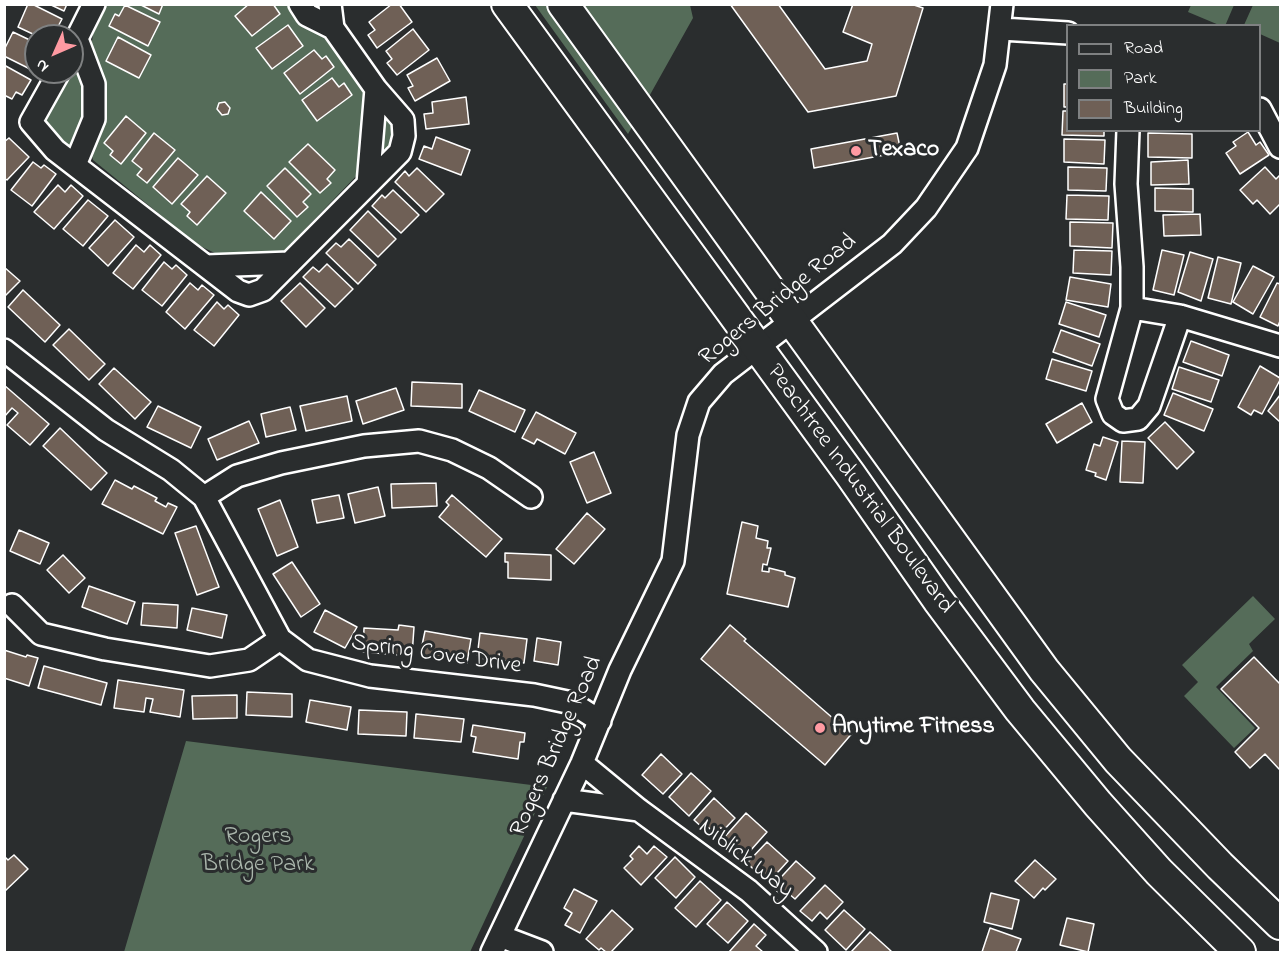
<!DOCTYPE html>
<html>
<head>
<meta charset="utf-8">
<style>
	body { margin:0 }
	#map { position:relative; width:1285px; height:957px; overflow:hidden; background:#2a2d2e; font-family:"Indie Flower",sans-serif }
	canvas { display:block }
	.frame { position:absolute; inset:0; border:6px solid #fff; pointer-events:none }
	.legend { position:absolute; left:1066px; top:24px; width:195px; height:108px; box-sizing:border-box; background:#2a2d2e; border:2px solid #7f8182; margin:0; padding:8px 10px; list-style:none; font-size:18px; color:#fff }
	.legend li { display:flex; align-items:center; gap:12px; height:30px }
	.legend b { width:30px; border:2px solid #7f8182 }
	.north { position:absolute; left:24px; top:24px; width:60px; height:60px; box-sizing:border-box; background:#2a2d2e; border:2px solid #7f8182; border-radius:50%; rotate:225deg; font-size:16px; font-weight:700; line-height:24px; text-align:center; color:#fff }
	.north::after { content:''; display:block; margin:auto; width:21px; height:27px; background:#ff9aa2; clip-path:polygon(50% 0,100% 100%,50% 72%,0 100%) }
</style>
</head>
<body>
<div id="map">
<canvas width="1285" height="957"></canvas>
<div class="frame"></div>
<ul class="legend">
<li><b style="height:8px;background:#2a2d2e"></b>Road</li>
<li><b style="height:16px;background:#556c59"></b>Park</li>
<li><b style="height:16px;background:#6f6056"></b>Building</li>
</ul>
<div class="north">N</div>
</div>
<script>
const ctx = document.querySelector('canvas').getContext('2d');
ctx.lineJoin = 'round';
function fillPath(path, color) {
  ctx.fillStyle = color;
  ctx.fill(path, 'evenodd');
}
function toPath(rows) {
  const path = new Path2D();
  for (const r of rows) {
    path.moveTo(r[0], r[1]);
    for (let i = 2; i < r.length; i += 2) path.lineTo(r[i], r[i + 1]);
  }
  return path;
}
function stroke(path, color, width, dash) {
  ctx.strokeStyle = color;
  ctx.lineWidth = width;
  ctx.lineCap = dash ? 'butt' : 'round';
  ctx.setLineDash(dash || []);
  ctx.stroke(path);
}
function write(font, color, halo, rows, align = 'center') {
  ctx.font = font + ' "Indie Flower",sans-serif';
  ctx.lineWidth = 6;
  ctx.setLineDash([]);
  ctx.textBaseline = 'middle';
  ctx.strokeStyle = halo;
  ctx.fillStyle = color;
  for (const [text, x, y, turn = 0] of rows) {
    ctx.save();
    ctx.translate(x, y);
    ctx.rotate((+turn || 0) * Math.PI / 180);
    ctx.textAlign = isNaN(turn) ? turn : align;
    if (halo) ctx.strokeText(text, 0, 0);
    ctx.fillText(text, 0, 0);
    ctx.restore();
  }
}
fillPath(toPath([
	[107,5,295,5,331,34,371,92,362,170,283,252,221,256,196,244,93,160,89,145,91,49,93,34],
	[535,5,690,5,693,18,628,134],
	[1191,5,1191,4,1234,5,1225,26,1219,25,1188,12],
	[1253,5,1280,5,1280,43,1260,34,1260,26,1244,25],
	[72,68,79,70,87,84,87,104,75,133,75,144,71,149,60,145,45,131,42,115,68,72,72,72],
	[384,108,400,132,385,159,378,155],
	[1253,596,1275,619,1249,644,1253,651,1216,687,1255,728,1234,748,1184,696,1198,682,1182,665],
	[186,741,547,787,470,952,124,952]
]), '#556c59');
const building = toPath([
	[28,4,32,4,62,19,53,36,37,36,18,27,28,4],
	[49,4,67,4,64,11,49,4],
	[139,4,163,4,159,14,139,4],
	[249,4,273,4,280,14,252,36,235,16,249,4],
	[392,4,399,4,412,22,377,48,368,35,375,30,369,22,392,4],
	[730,4,778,4,825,69,867,61,872,44,843,32,853,4,911,4,923,8,896,96,808,112,730,4],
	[125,5,160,22,148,46,109,26,115,14,119,16,125,5],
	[288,25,303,46,272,69,256,48,288,25],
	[413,29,429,50,397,75,387,63,392,59,386,51,413,29],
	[13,32,36,43,36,72,38,73,4,56,4,50,13,32],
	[118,37,151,55,139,78,106,61,118,37],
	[314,50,322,59,326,56,334,67,300,94,284,73,314,50],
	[437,58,450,81,415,101,408,88,413,86,407,75,437,58],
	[4,65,31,80,22,95,16,92,12,99,4,95,4,65],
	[332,78,339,87,344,83,352,95,317,121,302,100,332,78],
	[1064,84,1068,84,1068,107,1064,107,1064,84],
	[466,97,469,124,426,129,424,114,433,113,432,102,466,97],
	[225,102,230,108,228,114,222,115,217,109,219,103,225,102],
	[1063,111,1068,111,1068,130,1104,130,1104,136,1062,135,1063,111],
	[126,116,146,133,121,164,110,155,113,151,104,143,126,116],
	[1248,132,1256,145,1260,142,1269,155,1240,174,1226,153,1236,146,1233,142,1248,132],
	[154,133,175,150,147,183,137,175,142,169,132,161,154,133],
	[897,133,901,152,814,168,811,149,897,133],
	[1148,133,1192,134,1192,158,1148,157,1148,133],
	[436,137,470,150,461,175,419,159,424,146,432,149,436,137],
	[9,138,29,157,7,180,4,178,4,142,9,138],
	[1064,139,1105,140,1104,164,1064,162,1064,139],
	[308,144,335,170,327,179,331,183,320,193,289,162,308,144],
	[178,158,198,175,172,204,153,187,178,158],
	[1188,160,1189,184,1151,185,1151,162,1188,160],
	[33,162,41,168,44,165,56,174,32,206,11,190,33,162],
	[1068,167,1107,168,1106,191,1068,190,1068,167],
	[1265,167,1276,179,1280,175,1280,204,1270,214,1257,200,1253,204,1240,190,1265,167],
	[285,168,311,194,303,202,308,207,297,217,267,186,285,168],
	[417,168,444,194,426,212,395,182,405,171,409,176,417,168],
	[207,176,226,193,197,225,187,216,190,212,181,204,207,176],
	[58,185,65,192,71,185,83,196,54,229,34,212,58,185],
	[1155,188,1193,189,1193,212,1155,211,1155,188],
	[393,190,419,215,401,233,372,206,382,195,385,198,393,190],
	[261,192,291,221,274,239,244,211,261,192],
	[1067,195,1109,196,1108,220,1066,219,1067,195],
	[88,200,108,216,83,246,63,229,88,200],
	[368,211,396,239,378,257,350,230,368,211],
	[1200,214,1201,235,1164,236,1163,215,1200,214],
	[115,220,134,237,108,266,89,248,115,220],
	[1070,222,1113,223,1112,248,1070,246,1070,222],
	[349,239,376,265,358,284,326,253,336,243,341,247,349,239],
	[136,245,144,252,150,245,161,255,133,289,113,273,136,245],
	[1074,250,1112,251,1111,275,1073,273,1074,250],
	[1162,250,1184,255,1174,295,1153,290,1162,250],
	[1190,252,1213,259,1201,301,1178,292,1190,252],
	[1218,257,1241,263,1231,304,1208,298,1218,257],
	[164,262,172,269,176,265,187,275,162,306,142,290,164,262],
	[327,264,353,289,335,307,303,277,313,267,319,272,327,264],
	[1253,266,1274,277,1253,314,1233,302,1253,266],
	[4,267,20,281,4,297,4,267],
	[1070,277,1111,284,1108,307,1066,300,1070,277],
	[190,283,198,290,202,285,214,295,185,329,166,312,190,283],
	[300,283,325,308,306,327,281,301,300,283],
	[1277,283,1280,284,1280,321,1278,326,1260,317,1277,283],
	[23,290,60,325,45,342,8,307,23,290],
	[217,302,224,309,228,305,239,315,214,346,194,330,217,302],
	[1066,302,1106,315,1099,337,1059,324,1066,302],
	[69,329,105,364,89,380,53,345,69,329],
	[1061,330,1100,344,1092,366,1053,352,1061,330],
	[1191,341,1229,355,1222,376,1183,362,1191,341],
	[1052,359,1092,371,1086,391,1046,379,1052,359],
	[1260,366,1280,378,1280,380,1262,414,1254,410,1251,415,1238,407,1260,366],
	[1179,367,1219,380,1211,402,1172,389,1179,367],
	[114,368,151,402,135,419,99,384,114,368],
	[412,382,462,384,462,408,411,406,412,382],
	[4,385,49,424,30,445,7,425,18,413,12,408,4,417,4,385],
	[396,388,404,410,363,424,356,401,396,388],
	[479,390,525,410,515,432,469,411,479,390],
	[1173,393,1213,409,1204,431,1164,415,1173,393],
	[1280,395,1280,422,1268,411,1280,395],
	[347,396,352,421,306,431,300,406,347,396],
	[1082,403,1092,422,1057,443,1046,424,1082,403],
	[158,406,201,427,191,448,147,427,158,406],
	[290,407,296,430,266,437,261,414,290,407],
	[536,412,576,433,565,454,537,439,534,444,522,438,536,412],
	[249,421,259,443,217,460,208,439,249,421],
	[1165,422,1194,452,1177,469,1148,438,1165,422],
	[60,428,107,473,91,490,43,446,60,428],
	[1103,437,1118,442,1106,480,1095,476,1096,473,1086,470,1094,444,1100,446,1103,437],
	[1122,441,1145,442,1143,483,1120,482,1122,441],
	[594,452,611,493,587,503,570,462,594,452],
	[115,480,132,489,134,486,157,498,155,501,166,507,168,503,177,507,163,534,102,504,115,480],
	[436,483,437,506,392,508,391,484,436,483],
	[378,487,385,516,355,523,348,494,378,487],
	[339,495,344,518,317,523,312,500,339,495],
	[452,495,502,539,486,557,439,517,449,505,446,502,452,495],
	[280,500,298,547,277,556,258,509,280,500],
	[587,513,605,529,574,564,556,549,587,513],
	[742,522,758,526,756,538,768,541,767,548,771,548,767,565,763,564,762,571,769,572,769,568,785,572,785,575,795,578,788,607,727,594,742,522],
	[196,526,219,587,197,595,175,533,196,526],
	[19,530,49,543,40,564,10,551,19,530],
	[505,553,551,555,551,580,508,578,508,562,505,562,505,553],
	[63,555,85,578,69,593,47,570,63,555],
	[292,562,320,604,301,617,273,574,292,562],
	[89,586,135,602,127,624,82,607,89,586],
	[143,603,178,605,177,628,141,625,143,603],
	[192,608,227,615,222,638,187,630,192,608],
	[325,610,357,627,345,648,314,632,325,610],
	[399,625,414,627,412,656,363,652,364,628,398,630,399,625],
	[730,625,746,639,744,641,835,720,838,717,854,731,825,765,701,659,730,625],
	[425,631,471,639,467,663,420,655,425,631],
	[480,633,527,639,524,663,477,658,480,633],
	[537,638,561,642,558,665,534,661,537,638],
	[4,650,26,657,27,655,38,658,29,686,4,678,4,650],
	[1254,657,1280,684,1280,768,1279,769,1265,754,1250,768,1235,752,1259,728,1221,689,1254,657],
	[44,666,107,683,101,705,38,688,44,666],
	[118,680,184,690,180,717,150,712,153,699,146,698,144,712,114,708,118,680],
	[247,692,292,694,292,717,246,715,247,692],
	[237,695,237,718,193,719,192,696,237,695],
	[310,700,351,707,347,730,306,722,310,700],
	[359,710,407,712,406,736,358,734,359,710],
	[416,714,464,719,461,742,414,738,416,714],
	[473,725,525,733,524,742,520,742,518,759,473,752,476,737,471,736,473,725],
	[661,754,682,774,663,794,642,775,661,754],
	[691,773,711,791,689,816,669,797,691,773],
	[714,798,735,818,718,836,708,827,705,830,694,820,714,798],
	[746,813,767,832,742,860,721,841,746,813],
	[767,842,788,861,768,883,747,863,767,842],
	[639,846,647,854,654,846,667,857,641,885,624,868,633,859,630,856,639,846],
	[14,855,28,869,4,892,4,856,8,860,14,855],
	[675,857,695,877,676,898,655,878,675,857],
	[1035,860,1056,879,1045,890,1043,888,1034,898,1015,881,1035,860],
	[796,861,815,878,795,899,788,893,784,897,772,887,796,861],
	[700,881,721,900,696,927,675,908,700,881],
	[825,885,843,902,827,919,820,912,812,921,800,911,825,885],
	[574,889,597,901,580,933,565,925,572,913,564,908,574,889],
	[991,893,1019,900,1012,929,984,922,991,893],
	[727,902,748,921,728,943,707,924,727,902],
	[612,910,633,929,611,952,606,952,601,948,599,950,586,939,612,910],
	[844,910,865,929,846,950,825,930,844,910],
	[1067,918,1094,924,1088,952,1060,945,1067,918],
	[754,924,766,935,756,946,763,952,729,952,754,924],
	[990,928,1021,939,1016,952,982,952,990,928],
	[870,932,891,951,889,952,851,952,870,932]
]);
fillPath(building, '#6f6056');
stroke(building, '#fff', 1.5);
const minor = toPath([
	[300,4,307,15,333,28],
	[1001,29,1068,33],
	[72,48,94,4],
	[59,72,31,122,55,150,238,291,249,295,263,290,400,152,404,136,403,120,376,89,333,28,330,4],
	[1260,109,1280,147],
	[1128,130,1126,184,1132,267,1132,308,1180,316,1280,346],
	[75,165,94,119,94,84,77,39],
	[368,184,376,89],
	[206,266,290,263],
	[1132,308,1107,399,1113,414,1123,421,1138,419,1149,406,1180,316],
	[4,350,106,430,171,470,204,497,280,639,308,660,370,676,534,695,572,703,600,721],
	[204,497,237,476,281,463,364,446,419,441,452,450,489,468,531,497],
	[12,605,41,634,105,649,210,666,249,660,280,639],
	[582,763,639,810,749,891,816,952],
	[564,800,639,810],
	[500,936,542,952],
	[492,952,582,763,620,670,673,561,688,435,699,402,723,374,892,244,926,208,967,148,995,65,1002,4]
]);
const highway = toPath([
	[507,4,850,474,938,600,1020,710,1098,804,1159,872,1240,952],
	[563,4,1044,670,1118,760,1220,866,1280,924]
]);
stroke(minor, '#fff', 26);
stroke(highway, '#fff', 34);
stroke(minor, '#2a2d2e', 21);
stroke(highway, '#2a2d2e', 30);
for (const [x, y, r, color] of [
	[856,151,6,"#ff9aa2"],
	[820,728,6,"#ff9aa2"]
]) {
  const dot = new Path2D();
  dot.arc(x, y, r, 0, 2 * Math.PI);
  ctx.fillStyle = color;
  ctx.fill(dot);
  stroke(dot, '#2a2d2e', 2);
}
write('bold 24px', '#fff', '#2a2d2e', [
	["Texaco",868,151],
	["Anytime Fitness",832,728]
], 'left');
write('24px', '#fff', '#2a2d2e', [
	["Rogers Bridge Road",779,301,-39],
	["Peachtree Industrial Boulevard",859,490,54],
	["Spring Cove Drive",436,656,8],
	["Rogers Bridge Road",558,747,-66],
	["Niblick Way",745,860,38]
]);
write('24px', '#aab6ac', '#2a2d2e', [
	["Rogers",258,838],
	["Bridge Park",258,866]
]);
</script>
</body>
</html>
